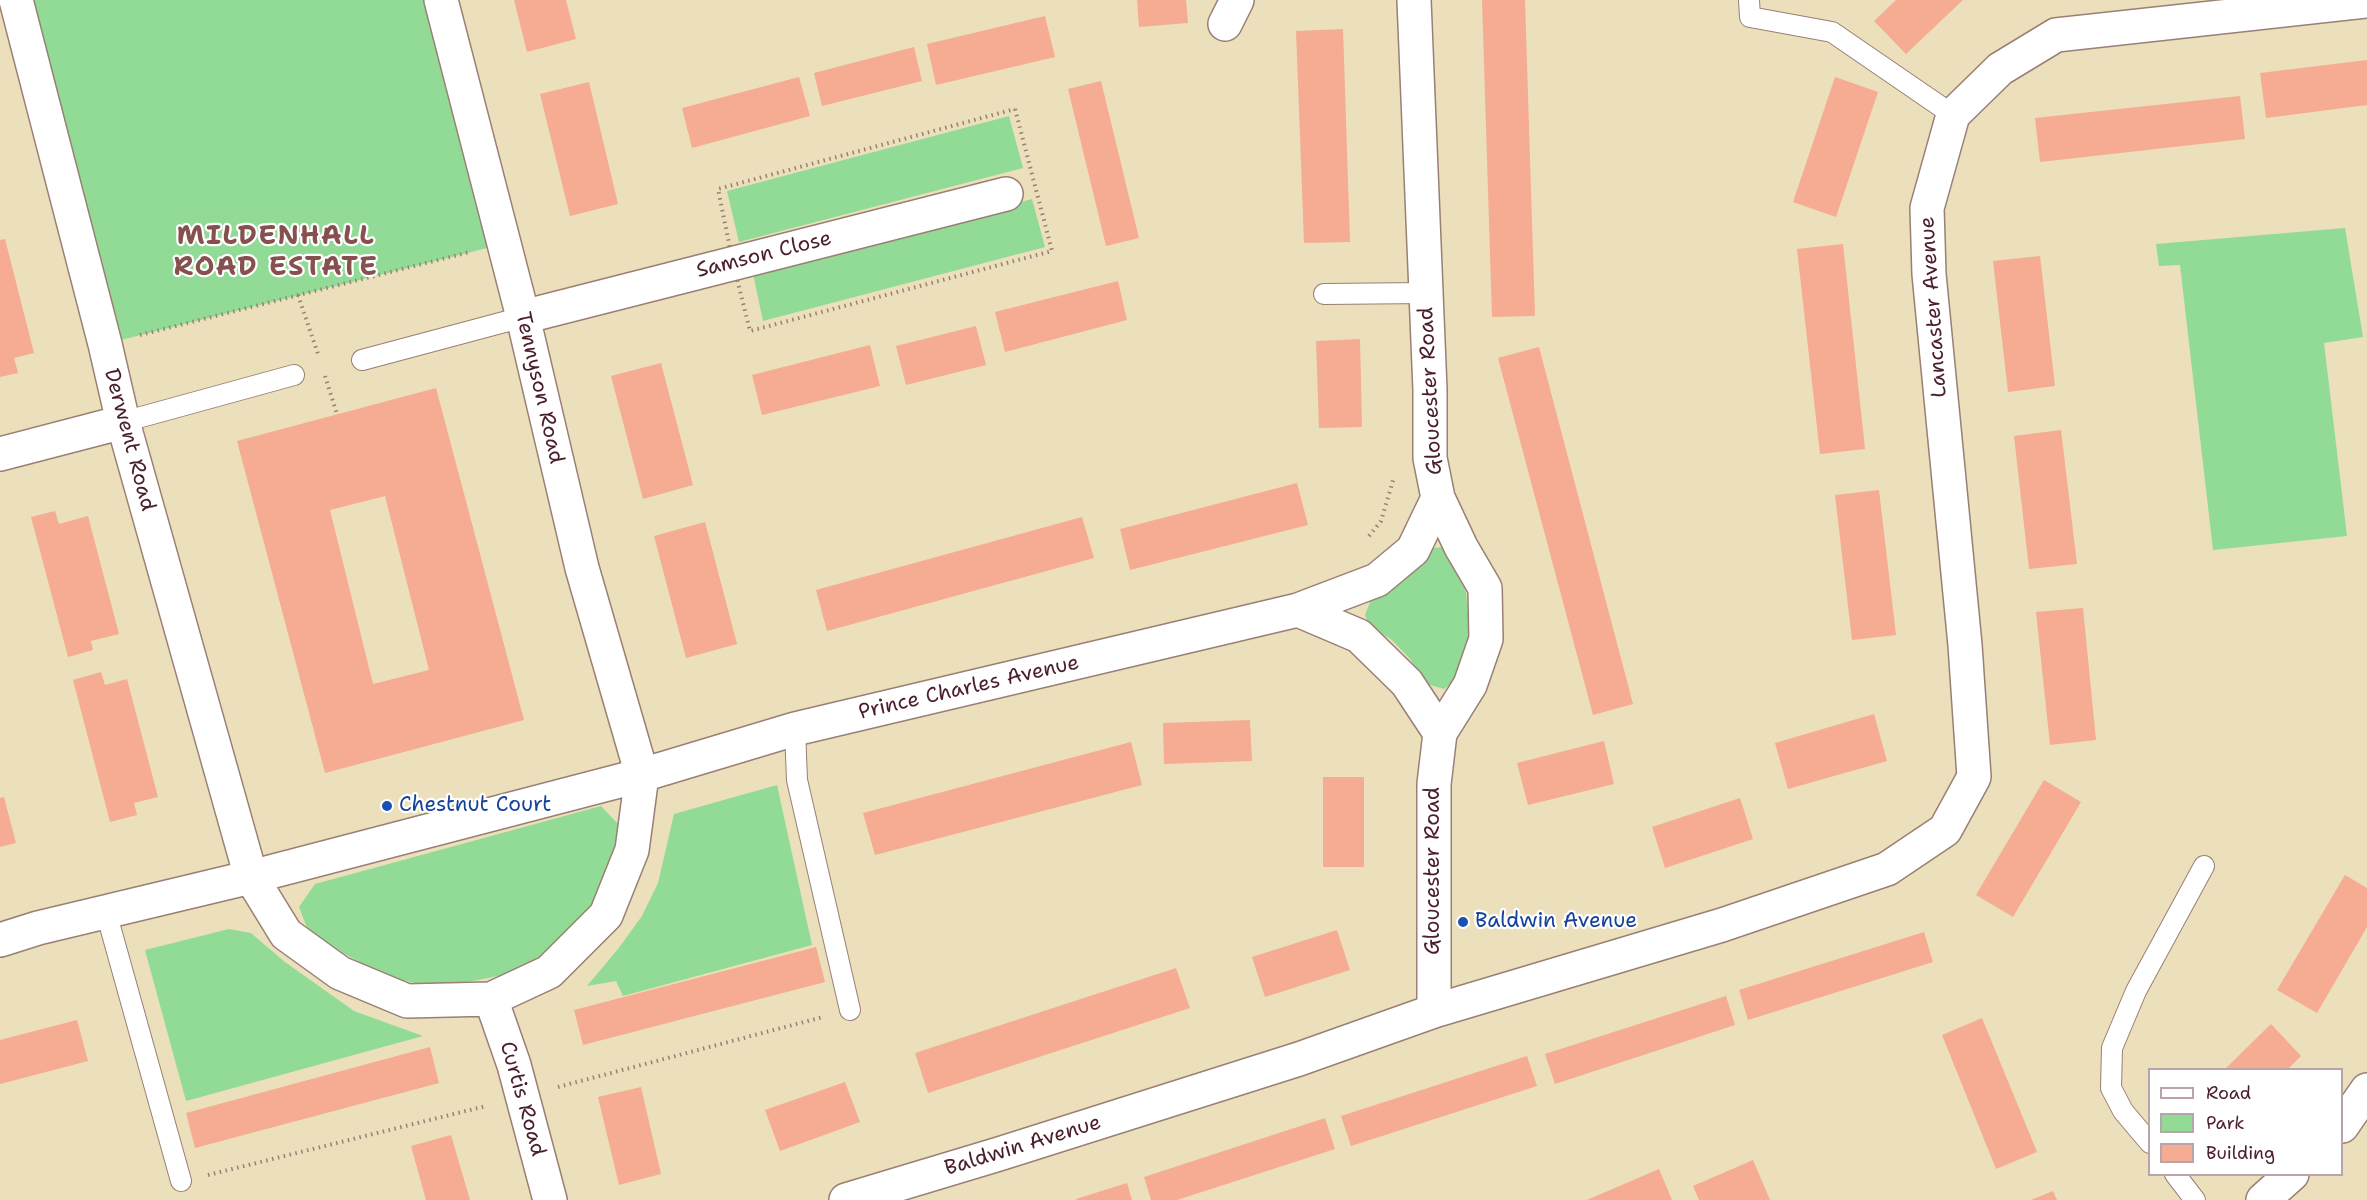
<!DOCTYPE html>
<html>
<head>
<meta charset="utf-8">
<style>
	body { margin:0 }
	#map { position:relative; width:2367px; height:1200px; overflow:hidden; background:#ebdfbc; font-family:"Shantell Sans",sans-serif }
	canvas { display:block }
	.legend { position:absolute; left:2148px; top:1068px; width:195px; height:108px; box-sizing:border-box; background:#fff; border:2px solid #b7a5aa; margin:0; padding:8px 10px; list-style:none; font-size:18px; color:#4a1f2b }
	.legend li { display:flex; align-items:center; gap:12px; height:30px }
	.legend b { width:30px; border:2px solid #b7a5aa }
</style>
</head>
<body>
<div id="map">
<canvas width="2367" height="1200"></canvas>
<ul class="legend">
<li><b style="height:8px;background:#fff"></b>Road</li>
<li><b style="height:16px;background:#91db97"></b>Park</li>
<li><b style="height:16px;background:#f5ac92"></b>Building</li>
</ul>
</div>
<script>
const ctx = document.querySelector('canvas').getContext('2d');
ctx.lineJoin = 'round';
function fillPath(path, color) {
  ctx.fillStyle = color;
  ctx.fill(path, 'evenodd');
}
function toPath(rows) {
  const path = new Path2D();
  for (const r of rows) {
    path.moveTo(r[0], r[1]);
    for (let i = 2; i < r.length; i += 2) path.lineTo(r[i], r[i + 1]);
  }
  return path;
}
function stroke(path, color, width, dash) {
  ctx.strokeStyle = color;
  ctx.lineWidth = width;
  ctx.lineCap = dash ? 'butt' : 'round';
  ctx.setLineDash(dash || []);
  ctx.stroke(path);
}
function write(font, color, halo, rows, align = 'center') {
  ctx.font = font + ' "Shantell Sans",sans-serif';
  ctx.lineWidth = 4.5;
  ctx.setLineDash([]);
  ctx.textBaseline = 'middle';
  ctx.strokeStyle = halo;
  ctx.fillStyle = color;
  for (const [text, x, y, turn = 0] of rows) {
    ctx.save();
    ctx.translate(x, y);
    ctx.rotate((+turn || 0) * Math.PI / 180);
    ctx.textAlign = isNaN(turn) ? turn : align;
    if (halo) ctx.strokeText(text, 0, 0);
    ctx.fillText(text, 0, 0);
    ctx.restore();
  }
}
fillPath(toPath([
	[16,0,441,0,503,244,105,344],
	[1009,116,1023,168,739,242,727,191],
	[1032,199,1045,247,763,321,753,274],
	[2345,228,2363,337,2324,343,2347,536,2213,550,2180,265,2159,266,2156,244],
	[1445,547,1466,592,1470,636,1458,678,1444,689,1427,684,1410,659,1392,640,1369,626,1365,615,1370,602,1401,583,1431,548],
	[777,785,812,945,623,996,616,981,587,986,618,949,642,916,658,883,674,814],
	[601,806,620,826,612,864,591,907,559,944,530,963,508,974,473,981,428,986,385,976,343,953,307,928,299,907,315,884],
	[229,929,251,933,285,962,354,1011,423,1036,186,1101,145,950]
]), '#91db97');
fillPath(toPath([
	[514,0,566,0,576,39,527,52],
	[1137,0,1186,0,1188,23,1139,27],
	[1482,0,1525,0,1535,316,1492,317],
	[1896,0,1963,0,1906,54,1874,21],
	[1045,16,1055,57,936,85,927,44],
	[1343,29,1350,242,1304,243,1296,31],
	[914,47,922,81,822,106,814,73],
	[2367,60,2367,105,2266,118,2260,73],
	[799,77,810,116,692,148,682,108],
	[1835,77,1878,92,1836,217,1793,202],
	[1101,81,1139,238,1106,246,1068,89],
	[589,82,618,204,570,216,540,94],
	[2240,96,2245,139,2040,162,2035,118],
	[5,239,34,353,14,358,18,373,0,377,0,240],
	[1843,244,1865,449,1820,454,1797,249],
	[2040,256,2055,386,2008,392,1993,261],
	[1118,281,1127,320,1005,352,995,312],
	[976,326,986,365,906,385,896,346],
	[1360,339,1362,427,1319,428,1316,341],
	[870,345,880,386,762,415,752,375],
	[1539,347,1633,704,1593,715,1498,358],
	[661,363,693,485,643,499,611,376],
	[436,388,524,720,325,773,237,441],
	[385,496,429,670,373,684,330,510],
	[2061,430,2077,564,2029,569,2014,436],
	[1297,483,1308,525,1130,570,1120,529],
	[1879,490,1896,635,1852,640,1835,495],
	[55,511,59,524,88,516,119,634,91,641,93,650,68,657,31,517],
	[1082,517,1094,558,827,631,816,590],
	[705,522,737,644,686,658,654,536],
	[2083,608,2096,740,2050,745,2036,612],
	[101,672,105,685,127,679,158,797,134,803,137,815,110,822,73,680],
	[1874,714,1887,761,1788,789,1775,743],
	[1250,720,1252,761,1164,764,1163,723],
	[1604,741,1614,784,1528,805,1517,763],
	[1131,742,1142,785,875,855,863,813],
	[1323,777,1364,777,1364,867,1323,867],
	[2044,780,2081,802,2013,917,1976,895],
	[4,797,16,843,0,847,0,798],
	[1740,798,1753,839,1665,868,1652,827],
	[2345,875,2367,888,2367,927,2317,1013,2277,990],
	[1337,930,1350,970,1265,997,1252,957],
	[1924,932,1933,962,1748,1020,1739,990],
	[816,947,825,982,583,1045,574,1010],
	[1176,968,1190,1008,928,1093,915,1053],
	[1726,996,1735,1025,1555,1084,1545,1054],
	[1982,1018,2037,1152,1996,1169,1942,1035],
	[77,1020,88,1061,0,1084,0,1040],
	[2271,1024,2301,1056,2287,1070,2224,1070],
	[430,1047,439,1083,195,1148,186,1113],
	[1527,1056,1537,1086,1351,1146,1341,1116],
	[845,1082,860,1122,780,1151,765,1110],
	[641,1087,661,1174,619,1185,598,1097],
	[1325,1118,1335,1149,1177,1200,1151,1200,1144,1177],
	[451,1135,470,1200,426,1200,411,1146],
	[1753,1160,1770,1200,1699,1200,1693,1186],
	[1659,1169,1672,1200,1587,1200],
	[1127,1183,1132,1200,1076,1200,1076,1199],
	[2053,1191,2057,1200,2031,1200]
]), '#f5ac92');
const service = toPath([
	[1749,0,1750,17,1832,32,1953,115],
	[1324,294,1426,293],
	[362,360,523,317],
	[123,422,294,375],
	[795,729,797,780,850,1010],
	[106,912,181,1181],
	[2150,1143,2123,1111,2111,1088,2112,1048,2136,991,2204,866],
	[2175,1174,2195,1200]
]);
const minor = toPath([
	[16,0,105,344,123,422,251,877,286,934,340,973,407,1001,491,999,549,972,606,915,632,850,642,775,582,568,523,317,441,0],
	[1414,0,1430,390,1430,458,1438,498,1461,547,1485,588,1486,639,1470,685,1440,733,1434,784,1434,1011],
	[1225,24,1237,0],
	[523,317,1006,194],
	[0,454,123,422],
	[1298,610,1359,636,1407,683,1440,733],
	[0,940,38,928,251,877,642,775,795,729,1298,610,1377,580,1413,550,1438,498],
	[491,999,514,1065,550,1200],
	[2342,1126,2367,1090],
	[846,1200,999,1154,1299,1059,1434,1011,1722,925,1887,869,1945,830,1974,777,1965,645,1929,274,1927,208,1953,115,2000,69,2056,35,2367,1],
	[2263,1200,2292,1174]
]);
stroke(service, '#9a7f74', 22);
stroke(minor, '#9a7f74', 36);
stroke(toPath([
	[1015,109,1052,251,750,331,733,263,718,189,1015,109],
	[298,295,319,357],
	[140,335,470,252],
	[325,376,337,414],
	[1369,536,1381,521,1394,477],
	[558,1087,823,1017],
	[208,1175,486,1106]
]), '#9a7f74', 4, [1.5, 4.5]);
stroke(service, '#fff', 20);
stroke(minor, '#fff', 33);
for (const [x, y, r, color] of [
	[387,806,6,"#1a4fb4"],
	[1463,922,6,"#1a4fb4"]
]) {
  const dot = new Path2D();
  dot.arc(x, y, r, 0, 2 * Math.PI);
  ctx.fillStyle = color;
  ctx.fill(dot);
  stroke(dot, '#fff', 2);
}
write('21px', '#4a1f2b', '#fff', [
	["Samson Close",764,255,-14],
	["Lancaster Avenue",1934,307,-94],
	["Tennyson Road",539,388,77],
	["Gloucester Road",1431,391,-93],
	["Derwent Road",129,440,75],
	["Prince Charles Avenue",969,688,-13],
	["Gloucester Road",1434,871,-90],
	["Curtis Road",522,1099,74],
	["Baldwin Avenue",1023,1146,-17]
]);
write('21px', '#164399', '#fff', [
	["Chestnut Court",399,806],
	["Baldwin Avenue",1475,922]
], 'left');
ctx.letterSpacing = '1.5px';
write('bold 27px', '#86504f', '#fff', [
	["MILDENHALL",276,237],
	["ROAD ESTATE",276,268]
]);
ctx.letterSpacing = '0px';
</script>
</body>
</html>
